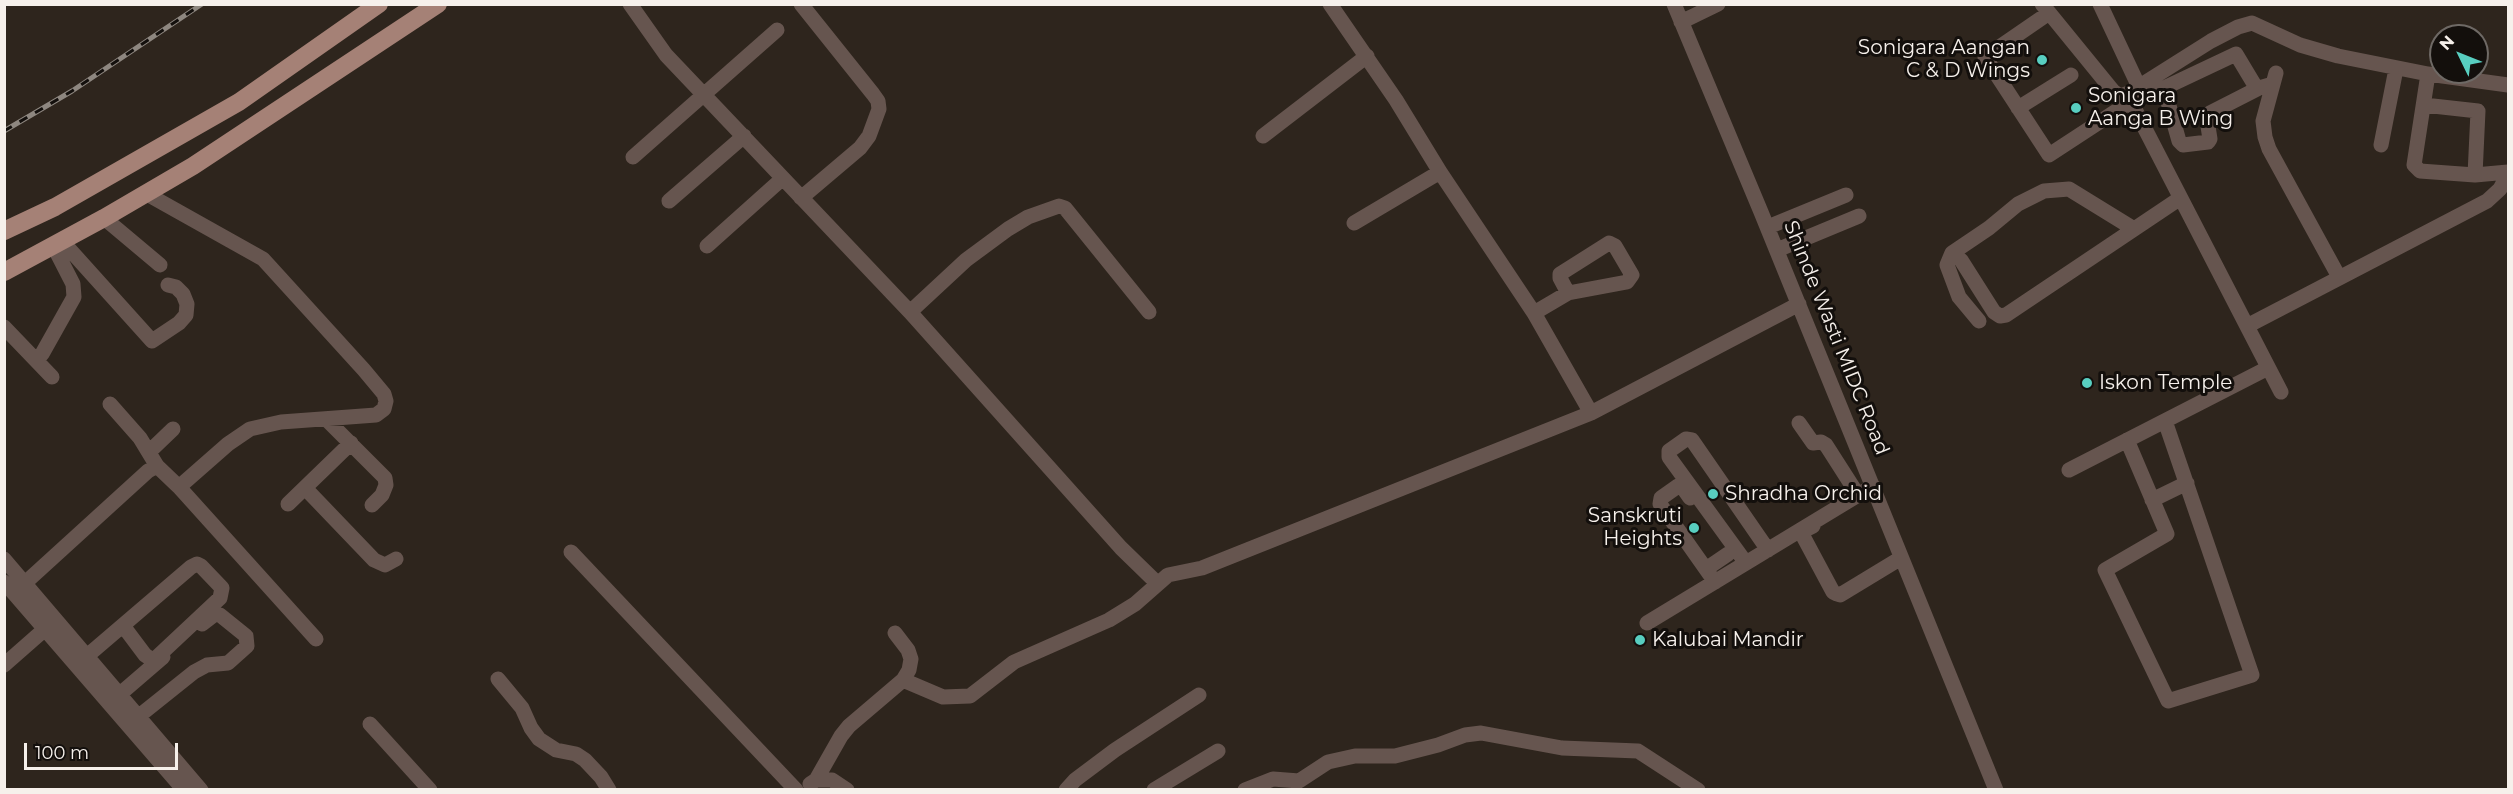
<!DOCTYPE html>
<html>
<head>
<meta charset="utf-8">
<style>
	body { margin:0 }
	#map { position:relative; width:2513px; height:794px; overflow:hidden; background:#2e251d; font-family:Montserrat,sans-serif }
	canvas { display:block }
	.frame { position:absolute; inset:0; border:6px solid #f6f0eb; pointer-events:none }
	.north { position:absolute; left:2429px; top:24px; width:60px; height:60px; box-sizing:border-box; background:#130f0c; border:2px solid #6e6965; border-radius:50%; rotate:313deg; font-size:16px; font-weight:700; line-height:24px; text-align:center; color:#f6f0eb }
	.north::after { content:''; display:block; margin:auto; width:21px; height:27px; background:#58cec0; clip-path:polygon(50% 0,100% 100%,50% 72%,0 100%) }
	.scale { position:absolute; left:24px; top:743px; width:154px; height:27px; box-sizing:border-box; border:3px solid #f6f0eb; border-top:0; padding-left:8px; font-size:18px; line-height:21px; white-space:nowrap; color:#f6f0eb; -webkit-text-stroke:4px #130f0c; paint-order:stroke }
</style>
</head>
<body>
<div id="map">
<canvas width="2513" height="794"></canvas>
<div class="frame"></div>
<div class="north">N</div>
<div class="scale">100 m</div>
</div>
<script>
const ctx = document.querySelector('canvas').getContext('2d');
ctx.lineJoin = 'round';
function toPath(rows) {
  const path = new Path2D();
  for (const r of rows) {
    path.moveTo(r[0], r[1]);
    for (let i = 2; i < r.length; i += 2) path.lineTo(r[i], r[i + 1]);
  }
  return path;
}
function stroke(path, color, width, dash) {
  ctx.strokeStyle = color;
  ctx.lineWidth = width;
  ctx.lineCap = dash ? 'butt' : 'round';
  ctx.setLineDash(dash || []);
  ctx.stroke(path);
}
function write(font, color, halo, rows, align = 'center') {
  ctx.font = font + ' Montserrat,sans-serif';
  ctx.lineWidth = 6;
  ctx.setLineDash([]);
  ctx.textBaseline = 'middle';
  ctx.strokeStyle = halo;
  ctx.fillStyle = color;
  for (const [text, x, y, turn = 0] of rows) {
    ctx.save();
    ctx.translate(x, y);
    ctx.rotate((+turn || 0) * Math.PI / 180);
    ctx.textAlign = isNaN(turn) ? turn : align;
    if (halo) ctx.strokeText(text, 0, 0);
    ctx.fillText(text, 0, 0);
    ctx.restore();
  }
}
stroke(toPath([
	[630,4,666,55,910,312,1121,548,1157,583],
	[801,4,873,94,878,101,879,109,869,136,860,148,801,198],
	[1330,4,1396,100,1440,172,1534,313,1591,413],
	[1674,4,1761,212,1996,790],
	[2042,4,2113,91,2120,96,2140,89,2146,82,2211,41,2238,27,2252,23,2300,45,2338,56,2428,74,2508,85],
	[2100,4,2140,89],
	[2049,13,1985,57,2049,155,2130,102,2164,88,2179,141,2183,145,2208,142,2210,139,2207,120,2210,113,2259,88,2273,84],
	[1681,22,1718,4],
	[2276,73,2263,121,2265,137,2269,149,2339,277],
	[2428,74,2414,165,2420,171,2475,175],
	[2164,88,2236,54,2257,89],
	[2127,94,2281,392],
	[2424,105,2478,111,2475,175,2508,172],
	[2018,108,2071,75],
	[1263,136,1367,56],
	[2381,145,2396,69],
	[633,157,777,30],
	[147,194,263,259,364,370,384,394,386,401,384,409,376,415,281,422,250,429,228,444,179,487],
	[669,201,744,136],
	[104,218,160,265],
	[1354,223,1440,172],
	[1768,227,1846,195],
	[62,241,152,341,179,323,186,315,187,304,183,294,176,287,168,285],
	[707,246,783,178],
	[1777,250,1859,216],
	[1961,260,1994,312,2000,316,2006,315,2179,199],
	[910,312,966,260,1008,229,1028,217,1059,206,1065,208,1149,312],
	[1534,313,1568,293,1627,282,1632,275,1615,246,1609,243,1560,274,1560,278,1568,293],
	[1979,321,1959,297,1947,265,1952,253,1989,228,2018,204,2044,191,2069,189,2134,229],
	[2247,326,2487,201,2500,189,2508,174],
	[4,327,52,377],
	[42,354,74,297,73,284,53,245],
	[110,404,140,438,157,466],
	[326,419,385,478,386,485,382,495,372,505],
	[1799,423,1813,443,1821,442,1826,445,1858,495],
	[2127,440,2167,534,2105,570,2168,701,2252,675,2165,421],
	[149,452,173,429],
	[2069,470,2268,368],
	[305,488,374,560,385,565,396,559],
	[1690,498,1683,488,1678,486,1661,498,1660,504,1715,582],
	[2152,500,2187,483],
	[288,504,351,443],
	[1813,526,1805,530,1803,536,1833,592,1837,594,1840,595,1901,558],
	[571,552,796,790],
	[4,559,201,790],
	[1746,563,1669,457,1669,451,1686,439,1692,440,1768,550],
	[1706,569,1728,554],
	[4,582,184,790],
	[25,583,148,471,157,466,179,487,316,639],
	[1647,623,1873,486],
	[87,656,191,567,197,564,201,566,222,588,220,598,156,658,151,659,145,655,124,627],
	[4,665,45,629],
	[498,679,522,708,531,728,539,739,556,750,576,754,585,760,601,777,609,790],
	[903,680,943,697,970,696,1014,662,1109,620,1135,604,1168,575,1202,568,1591,413,1799,304],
	[120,694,163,657],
	[139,716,194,672,207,665,228,663,247,646,246,636,220,615,215,614,202,624],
	[370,724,430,790],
	[816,780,841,736,849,726,903,680,909,670,911,659,908,650,895,633],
	[810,784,816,780,832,780,847,790],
	[1066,790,1075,780,1115,750,1199,695],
	[1154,790,1218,751],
	[1245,790,1273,779,1299,781,1328,762,1355,756,1395,756,1438,745,1465,735,1481,733,1562,748,1638,751,1698,790]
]), '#66554f', 15);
stroke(toPath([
	[4,231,55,207,239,102,379,4],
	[4,272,104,218,193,166,438,4]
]), '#a58176', 18);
const rail = toPath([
	[4,131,72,91,202,4]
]);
stroke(rail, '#8e8780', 5);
stroke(rail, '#130f0c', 3, [9]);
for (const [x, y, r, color] of [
	[2042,60,6,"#58cec0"],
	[2076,108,6,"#58cec0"],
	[2087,383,6,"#58cec0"],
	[1713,494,6,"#58cec0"],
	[1694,528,6,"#58cec0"],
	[1640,640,6,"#58cec0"]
]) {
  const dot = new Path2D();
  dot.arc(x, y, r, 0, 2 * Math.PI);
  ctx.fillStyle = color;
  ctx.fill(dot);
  stroke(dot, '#130f0c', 2);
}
write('20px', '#f6f0eb', '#130f0c', [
	["Sonigara Aangan",2030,48,"right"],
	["C & D Wings",2030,71,"right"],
	["Sonigara",2088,96],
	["Aanga B Wing",2088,119],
	["Iskon Temple",2099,383],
	["Shradha Orchid",1725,494],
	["Sanskruti",1682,516,"right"],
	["Heights",1682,539,"right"],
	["Kalubai Mandir",1652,640]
], 'left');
write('20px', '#f6f0eb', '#130f0c', [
	["Shinde Wasti MIDC Road",1836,338,68]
]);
</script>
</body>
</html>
